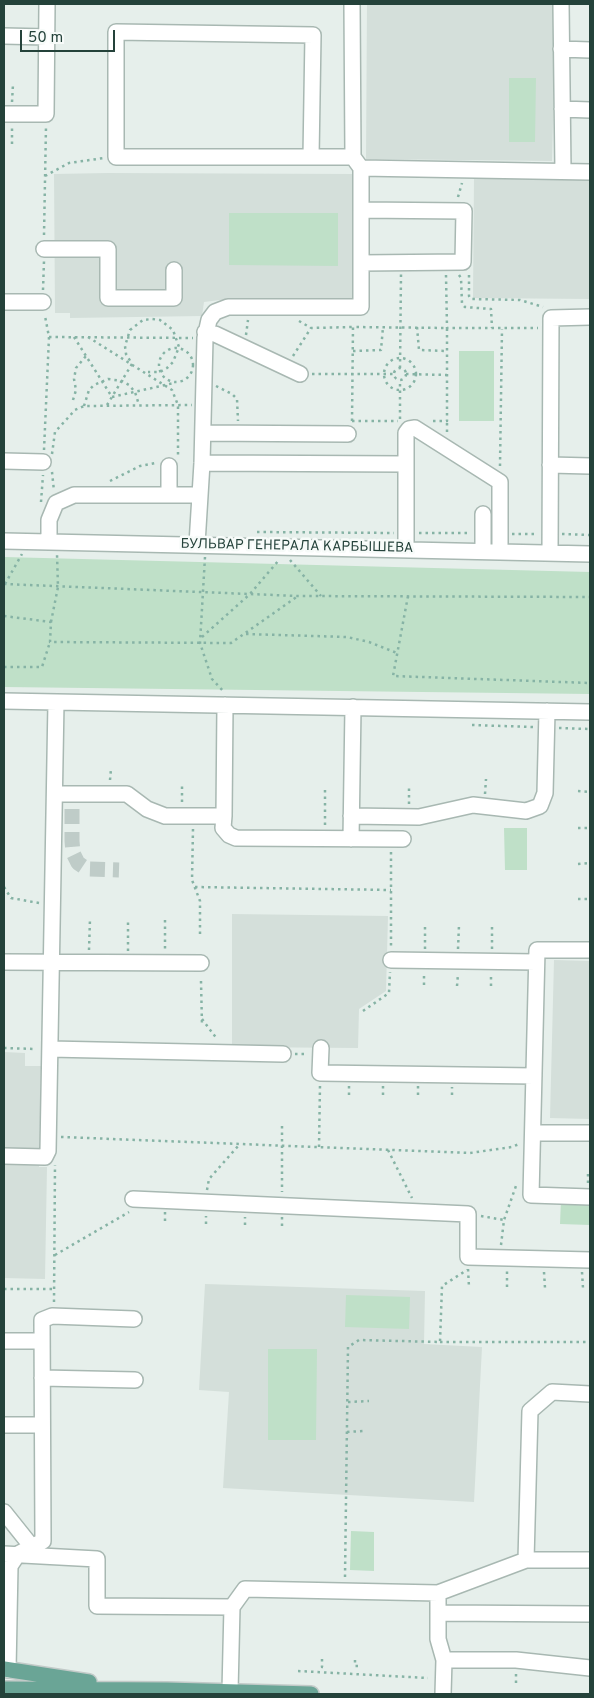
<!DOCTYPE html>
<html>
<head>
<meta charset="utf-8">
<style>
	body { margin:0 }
	#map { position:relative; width:594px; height:1698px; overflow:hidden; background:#e6efeb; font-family:Overpass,sans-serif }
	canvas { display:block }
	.frame { position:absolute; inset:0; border:5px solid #24423a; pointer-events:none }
	.scale { position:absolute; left:20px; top:30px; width:95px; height:22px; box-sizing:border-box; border:2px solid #24423a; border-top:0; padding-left:6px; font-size:15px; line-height:18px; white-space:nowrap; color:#24423a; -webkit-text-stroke:4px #f7fbf9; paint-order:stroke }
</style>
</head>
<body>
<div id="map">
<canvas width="594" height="1698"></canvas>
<div class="frame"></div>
<div class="scale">50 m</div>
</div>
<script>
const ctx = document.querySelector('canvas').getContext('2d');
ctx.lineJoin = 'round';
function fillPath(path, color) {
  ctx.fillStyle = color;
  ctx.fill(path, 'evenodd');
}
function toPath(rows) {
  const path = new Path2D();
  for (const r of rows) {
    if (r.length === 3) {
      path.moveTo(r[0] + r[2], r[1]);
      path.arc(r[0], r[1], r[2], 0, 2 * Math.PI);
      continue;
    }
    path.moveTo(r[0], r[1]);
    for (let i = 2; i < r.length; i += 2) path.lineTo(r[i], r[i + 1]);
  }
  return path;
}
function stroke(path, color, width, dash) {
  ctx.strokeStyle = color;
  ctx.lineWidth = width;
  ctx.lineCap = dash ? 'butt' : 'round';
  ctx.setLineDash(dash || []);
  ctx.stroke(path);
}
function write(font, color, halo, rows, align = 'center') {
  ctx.font = font + ' Overpass,sans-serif';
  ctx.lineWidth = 5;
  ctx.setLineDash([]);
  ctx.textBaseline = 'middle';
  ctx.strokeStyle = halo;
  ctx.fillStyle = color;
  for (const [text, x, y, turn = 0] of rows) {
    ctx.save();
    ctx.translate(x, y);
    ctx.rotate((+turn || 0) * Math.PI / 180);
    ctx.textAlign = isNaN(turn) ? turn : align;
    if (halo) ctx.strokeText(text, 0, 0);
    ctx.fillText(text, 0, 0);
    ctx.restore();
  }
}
fillPath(toPath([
	[367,4,556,4,552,161,366,159],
	[108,173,352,174,352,301,220,300,204,302,202,316,70,318,70,313,55,313,54,174],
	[474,178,590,180,590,299,473,298],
	[232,914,388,916,386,991,359,1009,358,1048,232,1047],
	[554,960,590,961,590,1119,550,1118],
	[4,1052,25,1053,25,1066,41,1066,39,1167,47,1167,45,1279,4,1278],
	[205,1284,425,1291,424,1344,482,1347,474,1502,223,1488,229,1392,199,1390]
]), '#d4dfda');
fillPath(toPath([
	[509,78,536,78,535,142,509,142],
	[229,213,338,213,338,266,229,265],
	[459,351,494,351,494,421,459,421],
	[4,557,590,572,590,694,4,687],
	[504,828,527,828,527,870,505,870],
	[561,1200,590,1201,590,1225,560,1224],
	[346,1295,410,1297,409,1329,345,1327],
	[268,1349,317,1349,316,1440,268,1440],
	[351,1531,374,1532,374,1571,350,1570]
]), '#bfe0c8');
stroke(toPath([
	[72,809,72,841,73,853,78,863,87,869,119,870]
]), '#bfccc8', 15, [15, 8]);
const minor = toPath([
	[561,4,563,171],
	[4,36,47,37],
	[561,49,590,50],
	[562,109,590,110],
	[4,114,46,114,47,4],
	[311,157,313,35,116,32,116,157,353,157],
	[361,168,590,172],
	[44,249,108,249,108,298,174,298,174,270],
	[361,263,463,262,464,211,361,210],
	[4,302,43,302],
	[205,332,215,334,300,374],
	[203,433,348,434],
	[4,461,43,462],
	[202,463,406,464],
	[550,465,590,466],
	[169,494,169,466],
	[4,541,590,554],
	[49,541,49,520,56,503,74,495,200,495],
	[197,544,202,463,205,338,209,320,215,312,228,307,361,307,361,168,353,157,352,4],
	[406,549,406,433,409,429,415,428,500,482,500,551],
	[483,551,483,514],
	[550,553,551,318,590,317],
	[4,701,590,712],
	[55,794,127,794,147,809,165,816,224,816,223,828,229,835,236,838,403,839],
	[224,816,225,705],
	[351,816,419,817,473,805,526,811,540,806,545,793,547,711],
	[351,839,353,707],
	[590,950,537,950,531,1195,590,1197],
	[391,960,536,962],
	[4,962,201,963],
	[321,1048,320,1073,534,1076],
	[50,1049,283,1054],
	[533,1133,590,1133],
	[4,1156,45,1157,48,1151,56,702],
	[133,1199,468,1214,468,1257,590,1260],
	[4,1341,42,1341],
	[42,1378,135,1380],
	[4,1425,42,1425],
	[4,1512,32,1547],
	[4,1554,97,1559,97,1606,232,1607,245,1589,438,1593],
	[526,1560,590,1560],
	[438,1613,590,1614],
	[444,1660,516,1660,590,1668],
	[8,1670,10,1566,18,1554,43,1541,42,1320,52,1316,134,1319],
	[230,1691,232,1607],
	[443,1694,444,1660,438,1639,438,1593,526,1560,530,1411,552,1392,590,1394]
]);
const major = toPath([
	[4,1669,89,1682],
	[4,1689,167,1690,311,1694]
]);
stroke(minor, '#a8b8b2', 18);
stroke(major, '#c2cac8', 18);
stroke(toPath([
	[12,102,13,84],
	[12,144,12,128],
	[45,176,69,163,104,158],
	[458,197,462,183],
	[44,235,46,126],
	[446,275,447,328,538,328],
	[459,275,461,278,462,304,465,307,491,309,492,328],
	[469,275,469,296,471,299,520,300,543,307],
	[43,290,44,261],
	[299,321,311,328],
	[417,327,419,350,447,351],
	[246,335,248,320],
	[49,337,193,338],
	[74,337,112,397],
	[88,337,172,390,178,405,178,455],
	[176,365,17],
	[353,351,381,350,383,327],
	[293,356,311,328,353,327],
	[400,374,16],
	[400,374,6],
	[400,368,401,274],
	[312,374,393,374],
	[406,374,447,375],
	[216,386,232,394,237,399,238,421],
	[112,397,174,383],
	[73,400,76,390,74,379,76,368,86,356],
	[107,405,132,364,126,354,125,346,130,330,143,320,152,319,160,320,173,330,179,347,173,362,167,368,160,372,148,372],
	[84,406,89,390,94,385,108,379,122,381,129,385,135,392,139,405],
	[400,419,400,381],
	[352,421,398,421],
	[352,421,353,327,447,328,447,421,429,421],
	[447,432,447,421],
	[44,450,49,337,45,316],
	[52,454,55,432,75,410,84,406,192,405],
	[500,466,502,329],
	[52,472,54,491],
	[110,481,140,466,155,463],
	[41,502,43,475],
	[257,532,394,533],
	[419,533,471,533],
	[512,534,536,534],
	[562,534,590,535],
	[205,557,200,643,212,679,224,692],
	[290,560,321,596],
	[4,584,298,596,590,597],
	[5,584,22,554],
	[408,596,393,676,590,683],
	[4,616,51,622,50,642,231,643,298,596],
	[51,622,58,587,57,554],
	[246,634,347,637,369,642,397,653],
	[202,637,250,594,279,560],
	[4,667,42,667,50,642],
	[472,725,534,727],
	[559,728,590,729],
	[110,780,111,769],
	[578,791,590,792],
	[485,794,486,779],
	[182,802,182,786],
	[409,804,409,788],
	[325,825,325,789],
	[578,828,590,828],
	[193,829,192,880,200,901,200,934],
	[391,852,391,946],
	[578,864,590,863],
	[4,887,11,898,39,903],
	[195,887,391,890],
	[578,899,590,899],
	[165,920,165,951],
	[425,949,425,925],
	[458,949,459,925],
	[492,949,492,925],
	[89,950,90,919],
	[128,951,128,920],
	[201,981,202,1025],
	[424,985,424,974],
	[457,986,458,974],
	[491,986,491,974],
	[363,1011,389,993,390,972],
	[202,1019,217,1039],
	[4,1048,36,1049],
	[295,1054,307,1054],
	[349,1095,349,1086],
	[383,1095,383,1086],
	[418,1095,418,1086],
	[452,1095,452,1087],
	[282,1126,282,1192],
	[61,1137,470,1153,512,1147,519,1144],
	[319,1147,320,1085],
	[388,1150,412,1198],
	[588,1183,588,1174],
	[207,1190,209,1179,239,1145],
	[165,1212,165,1223],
	[481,1216,504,1220],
	[206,1224,206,1216],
	[245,1225,245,1217],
	[282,1226,282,1217],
	[501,1245,504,1220,517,1183],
	[55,1255,129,1212],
	[468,1269,469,1287],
	[544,1272,545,1288],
	[582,1272,583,1288],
	[507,1287,507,1271],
	[4,1289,54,1289],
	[54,1302,55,1165],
	[440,1342,590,1342],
	[348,1402,369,1401],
	[347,1432,363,1431],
	[345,1577,348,1347,359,1340,440,1342,442,1286,467,1270],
	[322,1659,322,1667,326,1667],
	[355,1660,355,1666,358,1666],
	[298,1671,428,1678],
	[516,1683,516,1672]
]), '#86b3a5', 2.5, [2.5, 4]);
stroke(minor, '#fff', 15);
stroke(major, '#6aa596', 15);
write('14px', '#24423a', '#f7fbf9', [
	["БУЛЬВАР ГЕНЕРАЛА КАРБЫШЕВА",297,547,1]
]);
</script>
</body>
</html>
